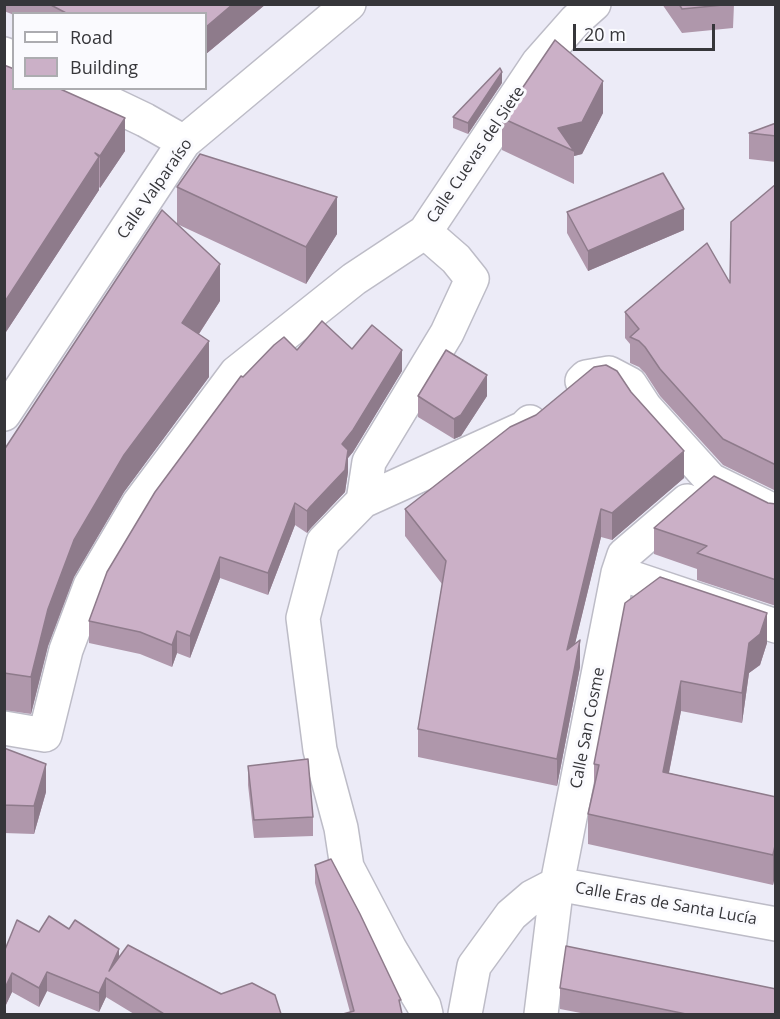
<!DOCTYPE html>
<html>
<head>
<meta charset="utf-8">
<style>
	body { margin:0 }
	#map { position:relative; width:780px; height:1019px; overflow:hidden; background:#ecebf7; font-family:"Open Sans",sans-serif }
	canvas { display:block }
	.frame { position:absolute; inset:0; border:6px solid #36363a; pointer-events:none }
	.legend { position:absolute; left:12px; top:12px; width:195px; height:78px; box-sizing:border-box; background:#fafafe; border:2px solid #acacb0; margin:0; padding:8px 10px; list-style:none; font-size:18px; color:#36363a }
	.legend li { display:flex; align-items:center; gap:12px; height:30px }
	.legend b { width:30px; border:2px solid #acacb0 }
	.scale { position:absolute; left:573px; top:24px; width:142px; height:27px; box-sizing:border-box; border:3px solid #36363a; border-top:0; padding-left:8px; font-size:18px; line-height:21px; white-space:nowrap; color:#36363a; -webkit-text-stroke:4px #fafafe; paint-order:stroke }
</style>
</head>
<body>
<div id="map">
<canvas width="780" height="1019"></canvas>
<div class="frame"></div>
<ul class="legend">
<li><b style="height:8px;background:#fff"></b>Road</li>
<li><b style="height:16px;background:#cbb0c7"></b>Building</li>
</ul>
<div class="scale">20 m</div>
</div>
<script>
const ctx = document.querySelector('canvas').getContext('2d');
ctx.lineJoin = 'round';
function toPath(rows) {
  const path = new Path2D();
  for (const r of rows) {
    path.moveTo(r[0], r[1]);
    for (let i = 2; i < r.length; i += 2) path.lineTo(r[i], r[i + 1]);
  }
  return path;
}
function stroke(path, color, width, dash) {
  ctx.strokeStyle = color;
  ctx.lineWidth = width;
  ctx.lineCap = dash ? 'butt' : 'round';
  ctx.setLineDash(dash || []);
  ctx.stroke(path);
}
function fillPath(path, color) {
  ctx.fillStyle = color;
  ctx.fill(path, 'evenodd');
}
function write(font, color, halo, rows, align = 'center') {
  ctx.font = font + ' "Open Sans",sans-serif';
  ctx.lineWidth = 6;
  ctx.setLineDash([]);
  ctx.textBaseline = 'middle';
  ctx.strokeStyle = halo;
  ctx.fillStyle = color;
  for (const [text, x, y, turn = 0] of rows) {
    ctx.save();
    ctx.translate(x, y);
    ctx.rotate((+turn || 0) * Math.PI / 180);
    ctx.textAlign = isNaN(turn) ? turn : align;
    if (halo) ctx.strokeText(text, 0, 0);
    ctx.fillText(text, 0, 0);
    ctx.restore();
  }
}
const minor = toPath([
	[4,54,14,58],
	[78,88,145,120,184,142],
	[582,381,586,377,609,373,630,384,645,407,711,480,776,512],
	[4,414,184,142,349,4],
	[363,501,369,462,447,333,472,279,456,259,425,232],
	[618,573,776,626],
	[4,728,45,735,66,650,90,586,139,503,236,373,354,279,425,232,538,63,576,20,594,4],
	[557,884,776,924],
	[426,1014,424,1006,390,949,347,867,341,828,320,750,303,618,323,542,363,501,524,428,530,422],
	[465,1014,474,966,511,915,532,897,557,884],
	[541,1014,557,884,618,573,624,555,687,501]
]);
stroke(minor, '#bdbcc7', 36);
stroke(minor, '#fff', 33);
fillPath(toPath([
	[4,4,266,4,206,54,206,14,14,14,14,15,4,11],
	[662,4,734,4,733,28,682,33],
	[4,65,125,151,100,188,99,187,99,190,4,335],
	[502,83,468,134,453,128,453,117],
	[603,113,582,154,574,156,574,184,502,150,502,118],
	[776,123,776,162,749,159,749,133],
	[776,184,776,491,723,465,660,396,645,373,639,367,630,363,630,344,625,338,625,312,730,283],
	[177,187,337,234,306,284,177,224],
	[567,212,684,230,588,271,567,233],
	[220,301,199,334,209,377,124,492,74,577,48,646,31,714,4,710,4,450],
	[352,349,402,371,353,452,348,458,348,472,345,492,310,529,307,533,295,525,268,595,220,578,190,658,177,653,172,667,140,654,89,643,89,621,243,377,297,350],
	[418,396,487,396,461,436,454,439,418,417],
	[684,478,612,540,601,537,575,643,580,667,557,786,418,757,418,729,442,584,405,536,405,509],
	[768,503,776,504,776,606,697,580,697,569,654,554,654,528],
	[625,603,767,643,760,665,749,673,742,723,681,711,669,773,776,797,776,871,773,885,588,844,588,814,594,789,594,764],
	[4,748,46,792,34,834,4,833],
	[248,766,313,817,313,836,254,838,248,785],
	[315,865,401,1007,350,1012,315,883],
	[69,929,119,957,281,1014,134,1014,106,997,99,1012,47,991,39,1007,12,992,4,1009,4,952,39,932],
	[560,988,776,1014,586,1014,560,1009]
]), '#af97ab');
fillPath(toPath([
	[233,4,266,4,206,54,206,27],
	[502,72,502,83,468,134,468,123],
	[603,81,603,113,582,154,574,156,574,151,558,128],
	[125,118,125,151,100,188,100,156],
	[99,157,99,190,4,335,4,303],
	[337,197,337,234,306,284,306,247],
	[684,209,684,230,588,271,588,251],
	[220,264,220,301,182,360,182,323],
	[209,341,209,377,124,492,74,577,48,646,31,714,31,677,48,609,74,540,124,455],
	[402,350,402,371,353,452,348,458,348,472,345,492,310,529,307,533,307,511,342,444],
	[487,375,487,396,461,436,454,439,454,419],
	[684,451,684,478,612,540,612,513],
	[295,503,295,525,268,595,268,573],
	[601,509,601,537,567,677,567,650],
	[220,557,220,578,190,658,190,636],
	[767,613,767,643,760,665,749,673,742,723,742,693,749,643],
	[177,631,177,653,172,667,172,645],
	[580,640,580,667,557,786,557,759],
	[681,681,681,711,663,802,663,772],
	[46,764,46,792,34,834,34,806],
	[776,841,776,871,773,885,773,855],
	[119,949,119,968,109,971],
	[47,972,47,991,39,1007,39,988],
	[12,973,12,992,4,1009,4,990],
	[106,978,106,997,99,1012,99,993]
]), '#8e7b8b');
const building = toPath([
	[49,4,233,4,206,27,206,14,68,14,49,4],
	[679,4,733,4,682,9,679,4],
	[555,40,603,81,582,122,558,128,574,151,502,118,555,40],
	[4,65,14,69,14,88,58,88,125,118,100,156,95,153,99,157,4,303,4,65],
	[500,68,502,72,468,123,453,117,500,68],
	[776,123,776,136,749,133,776,123],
	[200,154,337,197,306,247,177,187,200,154],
	[663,173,684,209,588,251,567,212,663,173],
	[776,184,776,465,723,439,660,369,645,347,639,341,630,337,639,329,625,312,707,243,730,283,731,222,776,184],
	[162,210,220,264,182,323,209,341,124,455,74,540,48,609,31,677,4,673,4,450,162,210],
	[322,321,352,349,372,325,402,350,353,430,342,444,348,450,345,470,310,507,307,511,295,503,268,573,220,557,190,636,177,631,172,645,140,632,89,621,107,572,155,492,241,376,243,377,274,345,284,337,297,350,322,321],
	[446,350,487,375,461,415,454,419,418,396,446,350],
	[606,365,617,371,631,392,684,451,612,513,601,509,567,650,580,640,557,759,418,729,446,561,405,509,510,427,536,415,594,367,606,365],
	[714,476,768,503,776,504,776,580,697,553,707,546,654,528,714,476],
	[660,577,767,613,760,634,749,643,742,693,681,681,663,772,776,797,776,841,773,855,588,814,599,765,594,764,625,603,660,577],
	[4,748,46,764,34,806,4,805,4,748],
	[308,759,313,817,254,820,248,766,308,759],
	[331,859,360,914,401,1000,399,1000,402,1014,343,1014,354,1011,315,865,331,859],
	[49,916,69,929,75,920,119,949,109,971,128,945,221,994,252,983,275,995,281,1014,164,1014,106,978,99,993,47,972,39,988,12,973,4,990,4,952,17,920,39,932,49,916],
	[566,946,776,989,776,1014,686,1014,560,988,566,946]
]);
fillPath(building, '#cbb0c7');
stroke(building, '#8e7b8b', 1.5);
write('16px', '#36363a', '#fafafe', [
	["Calle Cuevas del Siete",476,155,-56],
	["Calle Valparaíso",155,189,-55],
	["Calle San Cosme",588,728,-79],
	["Calle Eras de Santa Lucía",666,904,10]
]);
</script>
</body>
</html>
